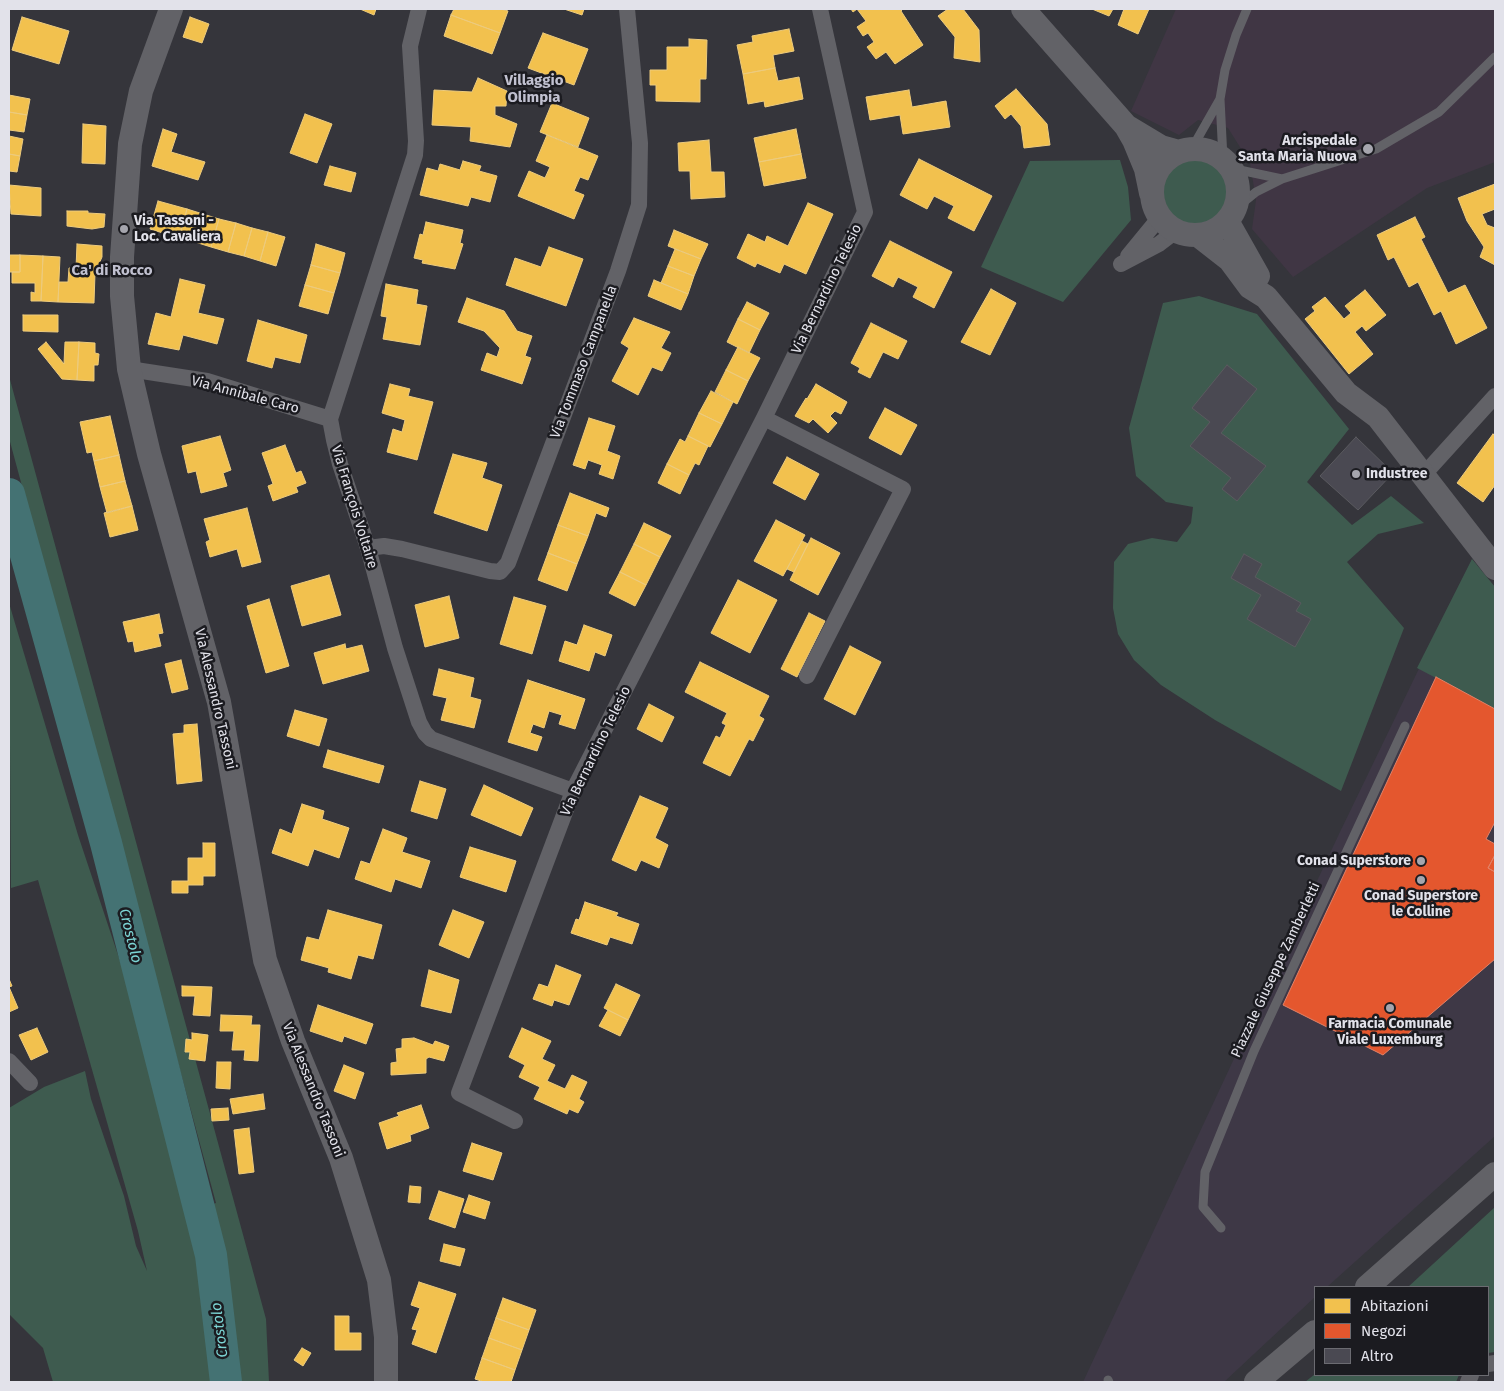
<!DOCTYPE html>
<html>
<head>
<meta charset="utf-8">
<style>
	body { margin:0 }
	#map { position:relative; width:1504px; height:1391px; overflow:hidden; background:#35353b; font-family:"Fira Sans",sans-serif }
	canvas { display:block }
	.frame { position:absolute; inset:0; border:10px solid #e2e2ea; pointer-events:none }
	.legend { position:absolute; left:1314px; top:1286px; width:175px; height:90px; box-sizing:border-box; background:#1b1b20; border:1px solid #6b6b71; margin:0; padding:6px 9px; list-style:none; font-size:15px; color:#e2e2ea }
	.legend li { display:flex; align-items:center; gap:10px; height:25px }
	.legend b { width:25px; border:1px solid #6b6b71 }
</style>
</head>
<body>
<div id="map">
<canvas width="1504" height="1391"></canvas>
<div class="frame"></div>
<ul class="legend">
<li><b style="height:14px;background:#f2c14e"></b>Abitazioni</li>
<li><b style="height:14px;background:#e4572e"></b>Negozi</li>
<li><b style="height:14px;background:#4a4952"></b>Altro</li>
</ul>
</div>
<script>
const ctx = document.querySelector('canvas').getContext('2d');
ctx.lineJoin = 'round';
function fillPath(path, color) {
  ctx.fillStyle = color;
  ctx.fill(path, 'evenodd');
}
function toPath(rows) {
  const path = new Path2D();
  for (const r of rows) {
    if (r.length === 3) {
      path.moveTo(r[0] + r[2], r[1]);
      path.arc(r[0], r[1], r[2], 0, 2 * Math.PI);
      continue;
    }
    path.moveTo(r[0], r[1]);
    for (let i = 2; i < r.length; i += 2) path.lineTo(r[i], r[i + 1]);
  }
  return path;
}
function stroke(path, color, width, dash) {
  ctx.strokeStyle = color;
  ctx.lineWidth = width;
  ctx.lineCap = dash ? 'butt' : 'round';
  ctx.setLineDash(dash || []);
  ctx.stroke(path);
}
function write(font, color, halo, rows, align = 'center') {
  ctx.font = font + ' "Fira Sans",sans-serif';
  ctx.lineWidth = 5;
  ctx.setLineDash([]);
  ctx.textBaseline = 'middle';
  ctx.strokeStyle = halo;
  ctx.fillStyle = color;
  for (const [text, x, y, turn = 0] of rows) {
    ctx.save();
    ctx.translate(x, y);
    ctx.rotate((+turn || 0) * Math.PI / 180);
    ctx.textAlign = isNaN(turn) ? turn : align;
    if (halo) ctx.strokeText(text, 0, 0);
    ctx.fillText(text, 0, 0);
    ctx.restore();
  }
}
fillPath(toPath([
	[1472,559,1495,587,1495,1136,1327,1287,1315,1287,1315,1297,1224,1382,1083,1382,1339,834]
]), '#3e3846');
fillPath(toPath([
	[1176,9,1495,9,1495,162,1427,188,1293,277,1252,229,1256,200,1250,163,1228,128,1198,120,1179,135,1131,111]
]), '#403644');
fillPath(toPath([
	[1195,191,33],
	[1120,160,1128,187,1131,220,1063,302,981,267,1030,161],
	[1199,296,1257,314,1349,429,1307,482,1352,525,1391,496,1424,523,1378,534,1347,562,1404,628,1341,791,1215,720,1161,685,1134,660,1118,634,1113,608,1114,562,1128,544,1152,538,1177,542,1191,523,1193,507,1166,502,1136,476,1129,428,1163,303],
	[9,376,266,1319,269,1382,53,1382,43,1348,9,1314,9,1108,44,1087,85,1071,91,1099,124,1196,136,1246,147,1271,138,1231,38,880,11,888,9,603,78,835,129,988,191,1211,216,1203,9,438],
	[1472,559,1495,587,1495,709,1417,668],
	[1495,1207,1495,1352,1488,1353,1488,1287,1408,1287],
	[1315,1374,1315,1375,1459,1375,1456,1382,1305,1382]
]), '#3e5b4f');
const homes = toPath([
	[360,9,376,9,374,15,360,9],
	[454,9,501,9,508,11,500,33,451,15,454,9],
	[564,9,584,9,582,15,564,9],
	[851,9,903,9,901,11,923,45,895,64,886,52,876,59,867,47,874,42,868,33,863,36,857,27,866,21,857,9,853,12,851,9],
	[948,9,963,9,979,30,980,62,954,58,955,37,938,16,948,9],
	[1092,9,1113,9,1109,16,1092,9],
	[1124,9,1149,9,1138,34,1118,25,1124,9],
	[451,15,500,33,492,54,444,36,451,15],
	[22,17,69,31,59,64,12,50,22,17],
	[190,17,209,24,202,43,183,37,190,17],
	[789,29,794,51,773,55,775,68,743,74,737,45,753,42,752,36,789,29],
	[543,33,588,49,574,85,528,68,543,33],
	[689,39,707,40,706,79,700,79,700,102,656,101,656,85,650,85,650,70,667,70,667,47,689,47,689,39],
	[775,68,778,81,799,77,803,99,765,107,764,101,748,104,743,74,775,68],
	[478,78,507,91,506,106,495,106,495,115,517,124,510,147,470,141,471,127,432,125,434,90,472,92,478,78],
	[1016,89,1047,124,1050,145,1024,148,1021,126,1011,114,1005,119,995,106,1016,89],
	[909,90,912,107,946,101,950,127,903,134,900,115,870,120,866,97,909,90],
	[9,95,30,99,27,115,9,112,9,95],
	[552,103,589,118,578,147,540,132,552,103],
	[9,112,27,115,24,132,9,130,9,112],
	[305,114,332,124,317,163,290,153,305,114],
	[83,124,106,126,105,164,82,163,83,124],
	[163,129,177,134,171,152,205,162,198,180,152,166,163,129],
	[796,129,801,154,759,162,754,138,796,129],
	[547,135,598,156,588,180,580,177,574,191,584,195,574,219,518,196,529,171,545,178,550,167,536,161,547,135],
	[9,136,23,139,20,156,9,154,9,136],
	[709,140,711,172,724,172,725,197,691,199,690,171,679,171,678,143,709,140],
	[9,154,20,156,17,172,9,171,9,154],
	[801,154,806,178,764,186,759,162,801,154],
	[919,159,992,196,974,231,948,218,954,206,934,196,927,209,900,195,919,159],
	[463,161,481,166,479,171,497,176,490,202,471,197,468,206,420,195,427,168,438,171,440,164,460,170,463,161],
	[330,166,356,173,351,192,324,185,330,166],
	[1495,184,1495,209,1482,214,1487,225,1495,228,1495,265,1480,257,1484,247,1467,221,1458,198,1495,184],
	[9,185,41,188,41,216,11,214,9,185],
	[158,201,187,209,179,238,150,229,158,201],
	[808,203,833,214,806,274,784,264,780,273,757,263,755,267,737,258,748,234,765,242,767,236,788,246,808,203],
	[187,209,203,214,195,242,179,238,187,209],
	[67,211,88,211,88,213,105,214,104,227,92,229,67,226,67,211],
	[203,214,219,219,211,247,195,242,203,214],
	[1415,217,1425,237,1421,239,1448,293,1465,285,1487,328,1456,344,1441,311,1434,315,1418,282,1409,287,1394,257,1388,260,1377,235,1415,217],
	[219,219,236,223,228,252,211,247,219,219],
	[426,222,463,230,460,243,463,244,455,269,422,263,423,260,414,258,420,234,423,235,426,222],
	[236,223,252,228,244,256,228,252,236,223],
	[252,228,268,232,260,261,244,256,252,228],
	[674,230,708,244,701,259,668,246,674,230],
	[268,232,285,237,276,266,260,261,268,232],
	[890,241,952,272,934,308,913,297,918,287,898,277,893,287,872,276,890,241],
	[77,244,102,246,102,257,95,273,94,303,58,302,59,282,68,282,69,268,76,268,77,244],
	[316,244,345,253,340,273,311,265,316,244],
	[549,247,583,259,566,306,506,285,515,258,541,267,549,247],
	[675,249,701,259,694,276,668,266,675,249],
	[9,255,20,255,20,272,9,272,9,255],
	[20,255,43,256,41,301,31,301,31,292,35,293,35,283,12,283,12,272,20,272,20,255],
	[43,256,60,257,58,302,41,301,43,256],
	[311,265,340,273,334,293,305,285,311,265],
	[668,266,694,276,688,294,661,283,668,266],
	[180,279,205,285,198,313,224,319,217,344,183,335,179,350,148,344,156,313,171,317,180,279],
	[654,280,688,294,681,310,648,296,654,280],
	[386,284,418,290,416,304,427,306,420,345,383,339,387,317,381,316,386,284],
	[305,285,334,293,328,314,299,306,305,285],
	[991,289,1016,303,990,355,961,342,991,289],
	[1365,290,1386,315,1366,331,1362,326,1355,332,1373,354,1349,374,1305,319,1315,311,1312,307,1325,297,1344,319,1351,313,1345,306,1365,290],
	[467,298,504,311,517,331,532,336,525,356,531,358,522,384,481,370,487,353,497,357,500,348,484,331,458,322,467,298],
	[747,302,769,313,760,330,738,319,747,302],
	[23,315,58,315,58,332,23,331,23,315],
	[634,318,670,332,661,348,671,353,662,371,652,367,638,395,612,381,629,348,621,343,634,318],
	[738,319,760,330,749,353,727,342,738,319],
	[258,320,307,335,300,363,275,357,272,368,247,361,258,320],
	[871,323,907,341,898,359,883,352,870,378,858,372,860,368,851,363,871,323],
	[46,342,64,364,65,342,79,342,77,380,62,379,38,349,46,342],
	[79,342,95,343,95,353,99,354,98,365,94,365,94,381,77,380,79,342],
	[738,347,760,358,748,381,726,370,738,347],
	[726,370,748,381,737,404,715,392,726,370],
	[390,384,410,389,408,396,433,402,417,460,387,452,393,429,402,432,405,420,382,413,390,384],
	[816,384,847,402,841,414,835,411,830,416,837,423,828,433,813,419,809,423,795,416,806,398,807,399,816,384],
	[711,391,733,402,722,424,699,413,711,391],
	[885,408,917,425,901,455,869,438,885,408],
	[699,413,722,424,710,447,688,436,699,413],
	[110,416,119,455,94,461,92,452,87,453,80,422,110,416],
	[589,418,615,426,607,451,620,456,613,479,599,474,602,465,588,460,585,469,573,465,589,418],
	[1493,434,1495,436,1495,485,1483,502,1457,483,1493,434],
	[220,436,231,470,223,473,227,486,201,493,196,471,188,473,182,446,220,436],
	[688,436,708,446,699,465,695,463,689,475,667,464,680,439,685,442,688,436],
	[285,445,296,473,301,471,306,483,296,487,298,492,273,501,268,486,273,484,262,453,285,445],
	[453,454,487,463,482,478,502,485,487,531,434,513,453,454],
	[119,455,125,481,100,487,94,461,119,455],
	[787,457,819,474,805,500,773,483,787,457],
	[667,464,689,475,680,494,658,483,667,464],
	[125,481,132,506,107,513,100,487,125,481],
	[570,493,609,508,606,517,596,513,588,536,558,525,570,493],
	[132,506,138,530,110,537,104,513,132,506],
	[247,508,261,562,242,567,237,549,210,557,206,542,210,540,204,519,247,508],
	[776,520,805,535,783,576,754,561,776,520],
	[644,523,671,536,660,557,634,544,644,523],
	[558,525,588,536,577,564,548,553,558,525],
	[811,538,840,553,818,595,790,580,811,538],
	[802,541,808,544,794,572,787,569,802,541],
	[634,544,660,557,646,585,620,572,634,544],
	[548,553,577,564,567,591,538,580,548,553],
	[620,572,646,585,635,606,609,593,620,572],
	[329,575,341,615,302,626,291,586,329,575],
	[738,580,777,600,750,653,711,633,738,580],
	[449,596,459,638,425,647,415,605,449,596],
	[514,597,546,606,532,654,500,644,514,597],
	[269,599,289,666,266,673,247,606,269,599],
	[809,613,825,621,797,677,781,669,809,613],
	[159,614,163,633,158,634,161,646,135,652,133,641,128,642,123,622,159,614],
	[584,625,612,635,605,656,595,652,589,671,559,661,565,641,577,645,584,625],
	[345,644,346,649,362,645,369,671,323,684,314,653,345,644],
	[850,646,881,662,855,715,824,699,850,646],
	[181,660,188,689,172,693,165,664,181,660],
	[700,662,769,696,759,716,764,719,753,741,749,739,730,776,703,763,716,736,720,738,726,725,722,723,727,713,685,692,700,662],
	[439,669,474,678,470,697,481,700,474,728,441,720,447,698,433,695,439,669],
	[528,680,585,699,575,729,559,724,562,715,549,711,544,728,533,724,530,733,542,737,537,751,508,742,528,680],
	[649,704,674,717,662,742,637,729,649,704],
	[295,710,327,719,319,746,287,736,295,710],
	[197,724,202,781,177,784,173,734,184,733,184,725,197,724],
	[328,750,384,766,379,783,323,767,328,750],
	[420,781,446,789,437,819,411,811,420,781],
	[484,785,533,808,521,836,471,815,484,785],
	[640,796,668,808,655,838,668,845,659,868,641,860,636,871,612,860,640,796],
	[302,804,324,811,322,819,349,828,339,858,314,849,308,866,272,853,280,829,292,834,302,804],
	[383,829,407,838,402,852,430,861,421,888,395,879,391,892,355,879,361,861,370,864,383,829],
	[203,843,215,843,215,876,203,876,203,885,188,885,188,893,172,893,172,881,188,881,188,858,203,858,203,843],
	[470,847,516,861,506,892,460,877,470,847],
	[585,902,618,913,616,916,639,924,632,944,610,937,607,945,571,933,576,919,579,920,585,902],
	[328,910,382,925,373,959,358,955,351,979,328,972,329,968,301,960,307,937,319,940,328,910],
	[453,910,484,922,469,958,439,945,453,910],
	[556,965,581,975,569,1005,554,1000,552,1006,533,999,539,984,548,987,556,965],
	[429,970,459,980,451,1013,421,1006,429,970],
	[9,979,12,986,9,987,18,1008,9,1012,9,979],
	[616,984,640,995,628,1020,604,1008,616,984],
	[182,986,212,987,210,1016,193,1015,195,996,182,996,182,986],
	[318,1005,373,1024,366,1044,344,1036,342,1042,310,1031,318,1005],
	[608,1010,628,1020,620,1036,599,1026,608,1010],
	[221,1015,252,1016,251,1025,260,1025,258,1061,244,1060,245,1050,232,1050,234,1031,220,1031,221,1015],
	[37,1028,48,1052,31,1060,19,1035,37,1028],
	[522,1028,551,1041,542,1059,555,1065,547,1081,565,1089,572,1075,587,1082,579,1099,584,1102,578,1113,569,1109,567,1114,534,1099,540,1087,519,1077,525,1065,509,1057,522,1028],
	[192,1033,208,1035,205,1061,189,1059,190,1052,185,1052,186,1039,192,1040,192,1033],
	[414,1038,433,1045,435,1041,449,1046,444,1061,429,1057,426,1059,426,1073,391,1075,391,1063,397,1062,396,1049,402,1048,402,1039,414,1038],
	[217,1062,231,1062,230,1089,216,1088,217,1062],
	[344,1065,364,1073,355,1099,334,1091,344,1065],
	[263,1094,265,1109,233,1114,230,1099,263,1094],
	[421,1105,429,1128,410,1135,411,1141,387,1149,379,1123,399,1116,397,1113,421,1105],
	[228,1108,229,1120,212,1121,211,1109,228,1108],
	[249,1128,254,1172,239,1174,234,1130,249,1128],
	[472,1143,502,1153,493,1180,463,1171,472,1143],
	[410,1186,421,1187,420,1203,408,1202,410,1186],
	[439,1191,464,1199,455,1228,429,1219,439,1191],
	[469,1195,490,1202,485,1219,463,1212,469,1195],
	[444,1244,465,1249,460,1266,440,1261,444,1244],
	[419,1282,456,1294,436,1353,412,1344,417,1330,412,1329,420,1308,411,1305,419,1282],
	[503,1298,536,1310,529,1330,496,1318,503,1298],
	[335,1316,349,1316,349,1333,361,1333,361,1350,335,1350,335,1316],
	[496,1318,529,1330,522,1350,489,1338,496,1318],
	[489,1338,522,1350,515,1370,482,1358,489,1338],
	[302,1348,311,1353,303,1366,294,1360,302,1348],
	[482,1358,515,1370,511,1382,484,1382,475,1379,482,1358]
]);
fillPath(homes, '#f2c14e');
stroke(homes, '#edcb7d', 1);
const shops = toPath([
	[1436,677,1495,709,1495,822,1486,839,1495,844,1495,855,1488,868,1495,872,1495,959,1383,1055,1283,1005,1436,677],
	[1495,855,1495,872,1488,868,1495,855]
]);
fillPath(shops, '#e4572e');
stroke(shops, '#e38166', 1);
stroke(toPath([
	[9,494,106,843,211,1255,226,1382]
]), '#447273', 32);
const building = toPath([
	[1227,365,1257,389,1221,433,1266,466,1237,501,1222,489,1231,478,1190,446,1210,422,1192,408,1227,365],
	[1356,437,1393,473,1358,510,1320,476,1356,437],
	[1244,554,1262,564,1255,577,1301,603,1296,611,1311,619,1295,647,1247,619,1261,595,1231,578,1244,554]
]);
fillPath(building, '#4a4952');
stroke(building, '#5a5a5f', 1);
stroke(toPath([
	[1191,150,1220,99],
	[1223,159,1220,99,1225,70,1236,35,1247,9],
	[1230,168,1282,179],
	[1235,209,1256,192,1282,179,1376,149,1439,112,1495,57],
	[1221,1228,1203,1207,1205,1172,1254,1051,1405,726],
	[1108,1380,1109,1382]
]), '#626267', 9);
stroke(toPath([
	[419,9,410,46,416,141,415,155,330,419,334,440,340,464,368,548,395,648,419,722,425,733,431,739,573,791],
	[1128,256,1160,217],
	[1121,264,1159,244,1176,231],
	[129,369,207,381,330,419],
	[764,418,903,489,807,676],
	[1421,474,1428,470,1495,396],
	[368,548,384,546,402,549,490,571,500,572,508,563,618,271,639,205,640,143,627,9],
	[9,1061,30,1083],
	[515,1121,459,1093,573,791,764,418,865,212,820,9],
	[1488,1364,1495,1363],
	[1468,1382,1471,1375]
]), '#626267', 16);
stroke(toPath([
	[171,9,141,91,130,144,122,257,122,296,129,369,149,454,219,702,265,960,293,1041,341,1158,379,1280,386,1337,386,1382],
	[1023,9,1126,126,1134,140,1146,169,1151,193],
	[1126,126,1161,147,1179,152],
	[1195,192,43],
	[1227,221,1258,276],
	[1198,235,1230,260,1250,287,1266,297,1346,393,1378,417,1495,568],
	[1367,1287,1495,1174],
	[1256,1382,1315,1332]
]), '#626267', 24);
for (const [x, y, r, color] of [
	[1368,149,6,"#a5a5ad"],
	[124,229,5,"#a5a5ad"],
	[1356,474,5,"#a5a5ad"],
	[1421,861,5,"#a5a5ad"],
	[1421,880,5,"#a5a5ad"],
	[1390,1008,5,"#a5a5ad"]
]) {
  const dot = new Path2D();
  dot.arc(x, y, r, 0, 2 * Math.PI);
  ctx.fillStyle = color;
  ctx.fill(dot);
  stroke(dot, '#1b1b20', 2);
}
write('bold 14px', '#e2e2ea', '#1b1b20', [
	["Arcispedale",1357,141],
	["Santa Maria Nuova",1357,157],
	["Via Tassoni -",134,221,"left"],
	["Loc. Cavaliera",134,237,"left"],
	["Industree",1366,474,"left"],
	["Conad Superstore",1411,861],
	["Conad Superstore",1421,896,"center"],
	["le Colline",1421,912,"center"],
	["Farmacia Comunale",1390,1024,"center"],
	["Viale Luxemburg",1390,1040,"center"]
], 'right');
write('14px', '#e2e2ea', '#1b1b20', [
	["Via Bernardino Telesio",827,289,-64],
	["Via Tommaso Campanella",584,362,-69],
	["Via Annibale Caro",245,395,15],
	["Via François Voltaire",354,507,73],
	["Via Alessandro Tassoni",215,699,77],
	["Via Bernardino Telesio",596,751,-64],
	["Piazzale Giuseppe Zamberletti",1276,970,-65],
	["Via Alessandro Tassoni",313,1090,68]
]);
write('bold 15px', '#c1c1d0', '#1b1b20', [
	["Villaggio",534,81],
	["Olimpia",534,98],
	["Ca' di Rocco",112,271]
]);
write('italic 15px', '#7cd4d4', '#1b1b20', [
	["Crostolo",130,936,76],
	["Crostolo",220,1330,-97]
]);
</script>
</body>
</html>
